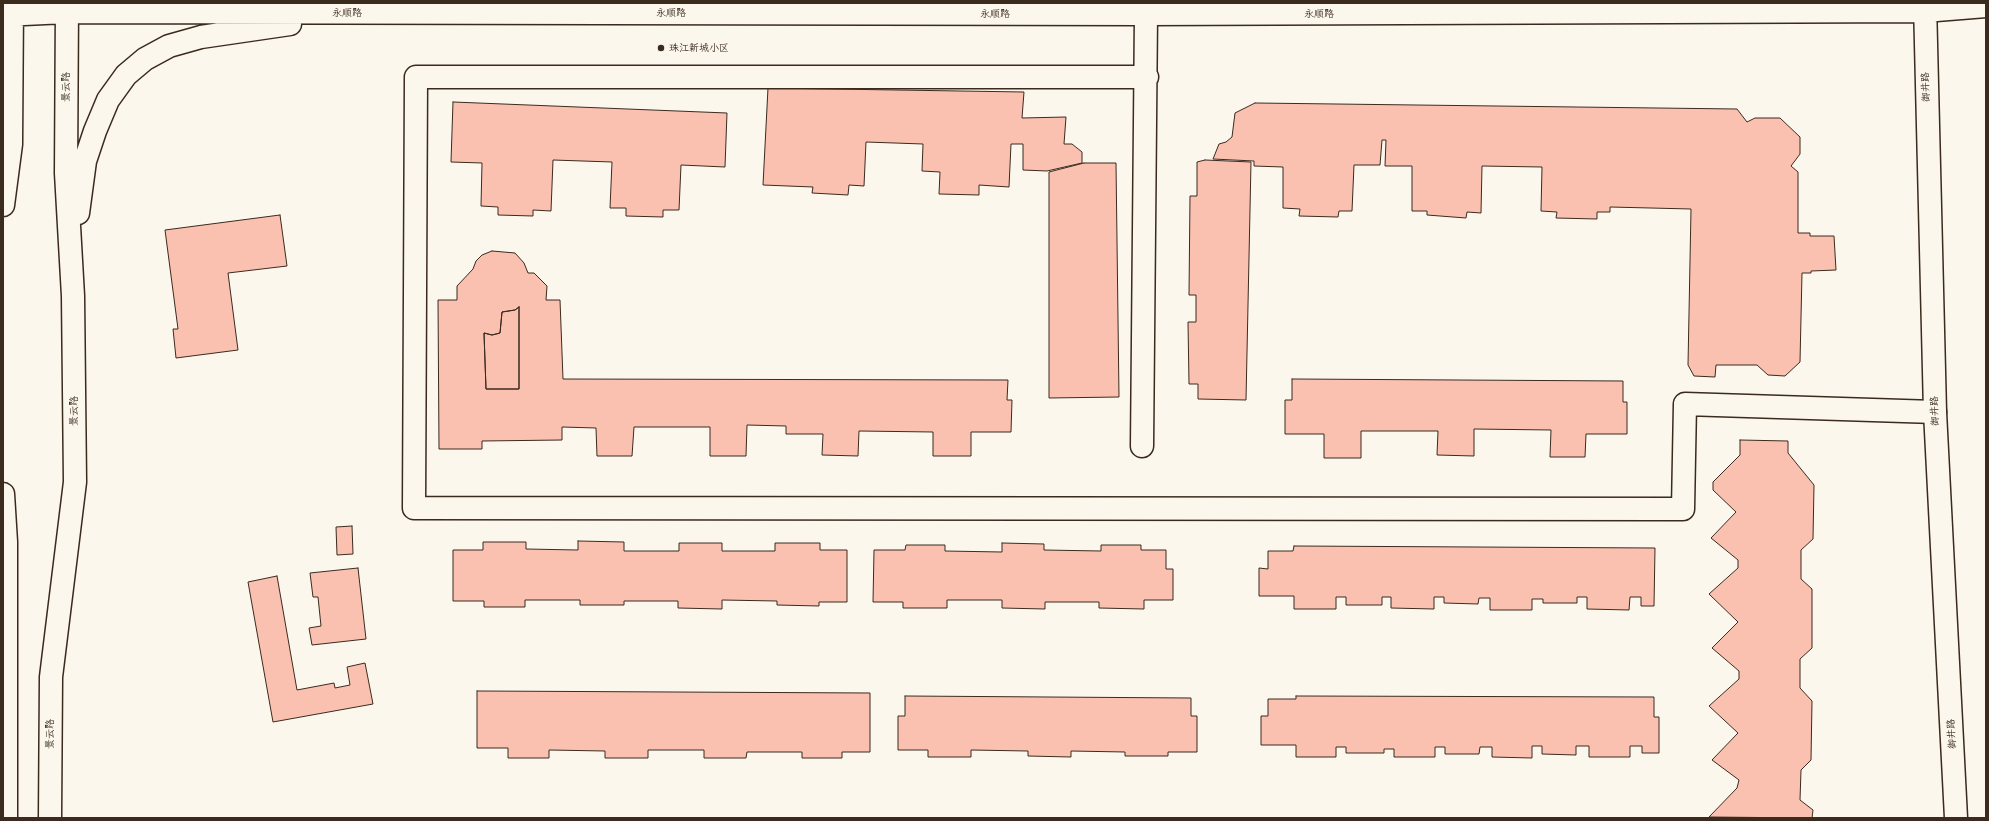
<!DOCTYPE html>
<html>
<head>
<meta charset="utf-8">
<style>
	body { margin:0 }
	#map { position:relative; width:1989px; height:821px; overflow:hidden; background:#fbf7ec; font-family:"Shantell Sans",sans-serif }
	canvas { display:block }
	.frame { position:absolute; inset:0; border:4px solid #3b2a1e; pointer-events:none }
</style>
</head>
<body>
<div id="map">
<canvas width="1989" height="821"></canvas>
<div class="frame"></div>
</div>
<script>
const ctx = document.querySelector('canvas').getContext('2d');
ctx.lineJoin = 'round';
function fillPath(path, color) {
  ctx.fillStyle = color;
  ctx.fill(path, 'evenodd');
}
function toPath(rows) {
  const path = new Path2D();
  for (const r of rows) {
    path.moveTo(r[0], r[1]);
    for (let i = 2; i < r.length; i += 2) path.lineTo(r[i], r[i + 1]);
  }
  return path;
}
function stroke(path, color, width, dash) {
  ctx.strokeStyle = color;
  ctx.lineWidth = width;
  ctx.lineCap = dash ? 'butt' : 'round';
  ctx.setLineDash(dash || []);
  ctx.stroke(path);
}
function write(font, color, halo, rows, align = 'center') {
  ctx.font = font + ' "Shantell Sans","LXGW WenKai TC",sans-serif';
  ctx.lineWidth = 3;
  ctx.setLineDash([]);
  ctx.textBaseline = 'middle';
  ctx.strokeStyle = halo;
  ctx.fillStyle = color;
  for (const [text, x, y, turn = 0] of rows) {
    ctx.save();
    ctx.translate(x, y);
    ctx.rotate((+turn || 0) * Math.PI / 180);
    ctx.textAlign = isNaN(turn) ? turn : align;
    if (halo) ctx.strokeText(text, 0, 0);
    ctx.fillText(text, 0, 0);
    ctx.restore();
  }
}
const building = toPath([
	[768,88,1024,92,1022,118,1066,117,1064,144,1072,144,1082,152,1082,163,1047,171,1023,170,1023,144,1011,144,1009,187,979,185,979,195,939,194,940,172,922,171,923,144,866,142,864,186,849,185,848,195,812,193,813,187,763,185,768,88],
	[453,102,727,113,725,167,681,165,679,210,663,210,663,217,626,216,626,208,610,208,612,162,553,160,551,211,533,210,533,216,498,215,498,207,481,206,482,163,451,162,453,102],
	[1255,103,1737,109,1747,122,1755,118,1780,118,1800,137,1800,154,1791,166,1798,172,1798,233,1810,233,1810,236,1834,236,1836,270,1811,271,1811,273,1802,273,1800,362,1785,376,1768,375,1757,365,1716,365,1715,377,1694,376,1688,365,1691,209,1610,207,1610,212,1597,212,1597,219,1556,218,1557,212,1541,211,1542,167,1482,166,1481,213,1467,212,1466,218,1427,215,1427,211,1412,211,1412,166,1385,166,1386,140,1382,140,1380,165,1354,165,1352,211,1339,211,1338,217,1299,216,1300,209,1283,208,1283,167,1254,166,1254,161,1213,159,1219,144,1226,142,1232,137,1235,113,1255,103],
	[1205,160,1251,162,1246,400,1198,399,1198,384,1189,384,1188,322,1196,322,1196,295,1189,295,1190,196,1197,196,1197,162,1205,160],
	[1084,163,1116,163,1119,397,1049,398,1049,172,1084,163],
	[280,215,287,266,228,273,238,350,176,358,173,329,178,329,165,230,280,215],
	[492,251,515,253,524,263,528,273,534,273,547,286,546,300,560,300,563,379,1008,380,1007,400,1012,400,1011,432,971,432,971,456,933,456,933,432,859,431,858,456,822,455,823,434,786,434,786,426,747,425,746,456,710,456,710,427,634,427,632,456,597,456,596,428,562,427,562,440,482,441,482,449,439,449,438,300,457,300,457,286,473,269,476,261,482,255,492,251],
	[519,307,519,389,486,389,484,333,492,335,500,333,502,312,515,310,519,307],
	[519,307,519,389,486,389,484,333,492,335,500,333,502,312,515,310,519,307],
	[1292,379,1623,381,1623,402,1627,402,1627,434,1586,434,1585,457,1550,457,1551,430,1474,429,1474,456,1437,455,1438,431,1361,431,1361,458,1324,458,1324,434,1285,434,1285,400,1292,400,1292,379],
	[1740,440,1788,441,1788,453,1814,485,1813,539,1801,550,1801,579,1812,589,1812,648,1800,659,1800,688,1812,701,1811,760,1801,770,1800,800,1813,810,1812,818,1709,817,1737,788,1739,780,1712,760,1738,733,1709,706,1739,679,1739,671,1712,648,1738,622,1709,594,1738,568,1738,560,1711,538,1736,512,1713,490,1713,482,1740,455,1740,440],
	[352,526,353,554,337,555,336,527,352,526],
	[578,541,624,542,624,551,679,551,679,543,722,543,722,551,775,551,775,543,820,543,820,550,847,550,847,602,819,602,819,606,777,605,777,601,722,600,722,609,678,608,678,601,624,601,624,605,580,605,580,600,525,600,525,607,484,607,484,601,453,601,453,550,483,550,483,542,526,542,526,549,578,550,578,541],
	[1002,543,1044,544,1044,550,1101,551,1101,545,1141,545,1141,550,1166,550,1166,569,1173,569,1173,600,1144,600,1144,609,1099,608,1099,602,1045,602,1045,609,1002,608,1002,600,947,600,947,608,903,608,903,602,873,602,874,550,905,550,906,545,945,545,945,551,1002,552,1002,543],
	[1294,546,1655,548,1654,606,1641,606,1641,597,1630,597,1629,610,1587,609,1587,597,1577,597,1577,603,1543,603,1543,599,1532,599,1532,610,1490,610,1490,598,1479,598,1478,604,1444,603,1444,597,1434,597,1434,609,1391,608,1391,597,1382,597,1382,605,1346,605,1346,597,1336,597,1336,609,1294,609,1294,596,1259,596,1259,568,1268,569,1268,551,1293,551,1294,546],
	[358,568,366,639,312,645,309,628,321,626,318,597,313,597,310,573,358,568],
	[277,576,297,690,334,683,335,688,350,685,347,667,365,663,373,704,273,722,248,582,277,576],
	[477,691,870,693,870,752,842,752,842,758,802,758,802,752,747,752,746,758,704,758,704,750,648,750,648,758,605,758,605,751,549,750,549,758,508,758,508,748,477,748,477,691],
	[905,696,1191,698,1191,716,1197,716,1197,752,1168,752,1168,756,1125,756,1125,752,1071,751,1071,757,1028,756,1028,751,971,750,971,757,928,757,928,750,898,750,898,716,905,716,905,696],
	[1296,696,1654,697,1654,717,1659,717,1659,753,1642,753,1642,746,1630,746,1630,757,1589,757,1589,746,1576,746,1576,755,1542,754,1542,746,1532,746,1532,758,1492,757,1492,747,1480,747,1479,754,1445,754,1445,747,1435,747,1435,757,1394,757,1394,749,1384,749,1384,753,1346,753,1346,747,1336,747,1336,757,1296,757,1296,745,1261,745,1261,716,1268,716,1268,699,1296,699,1296,696]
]);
fillPath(building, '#fac1b1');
stroke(building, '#3b2a1e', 1);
const street = toPath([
	[1147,77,416,77,414,508,1683,509,1685,404,1935,412],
	[1142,446,1146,14]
]);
const secondary = toPath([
	[1925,3,1935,412,1956,818],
	[3,15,66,12,1146,14,1924,11,1986,6],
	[3,205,11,144,12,3],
	[78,213,85,161,95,131,108,100,126,75,145,59,169,46,201,37,290,24],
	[3,494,6,542,6,818],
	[50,818,51,677,75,482,73,296,66,173,67,3]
]);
stroke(street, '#3b2a1e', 25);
stroke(secondary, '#3b2a1e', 25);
stroke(street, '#fbf7ec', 22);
stroke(secondary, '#fbf7ec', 22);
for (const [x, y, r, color] of [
	[661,48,4,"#3b2a1e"]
]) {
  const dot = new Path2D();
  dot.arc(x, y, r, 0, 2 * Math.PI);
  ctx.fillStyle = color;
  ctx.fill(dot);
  stroke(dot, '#fbf7ec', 1.5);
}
write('10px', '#3b2a1e', '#fbf7ec', [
	["永顺路",347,13],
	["永顺路",671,13],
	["永顺路",995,14],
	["永顺路",1319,14],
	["景云路",66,87,-90],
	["御井路",1926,87,-92],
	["景云路",74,411,-90],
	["御井路",1935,411,-92],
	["景云路",50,734,-90],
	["御井路",1952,734,-93]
]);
write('10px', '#3b2a1e', '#fbf7ec', [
	["珠江新城小区",669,48]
], 'left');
</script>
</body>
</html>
